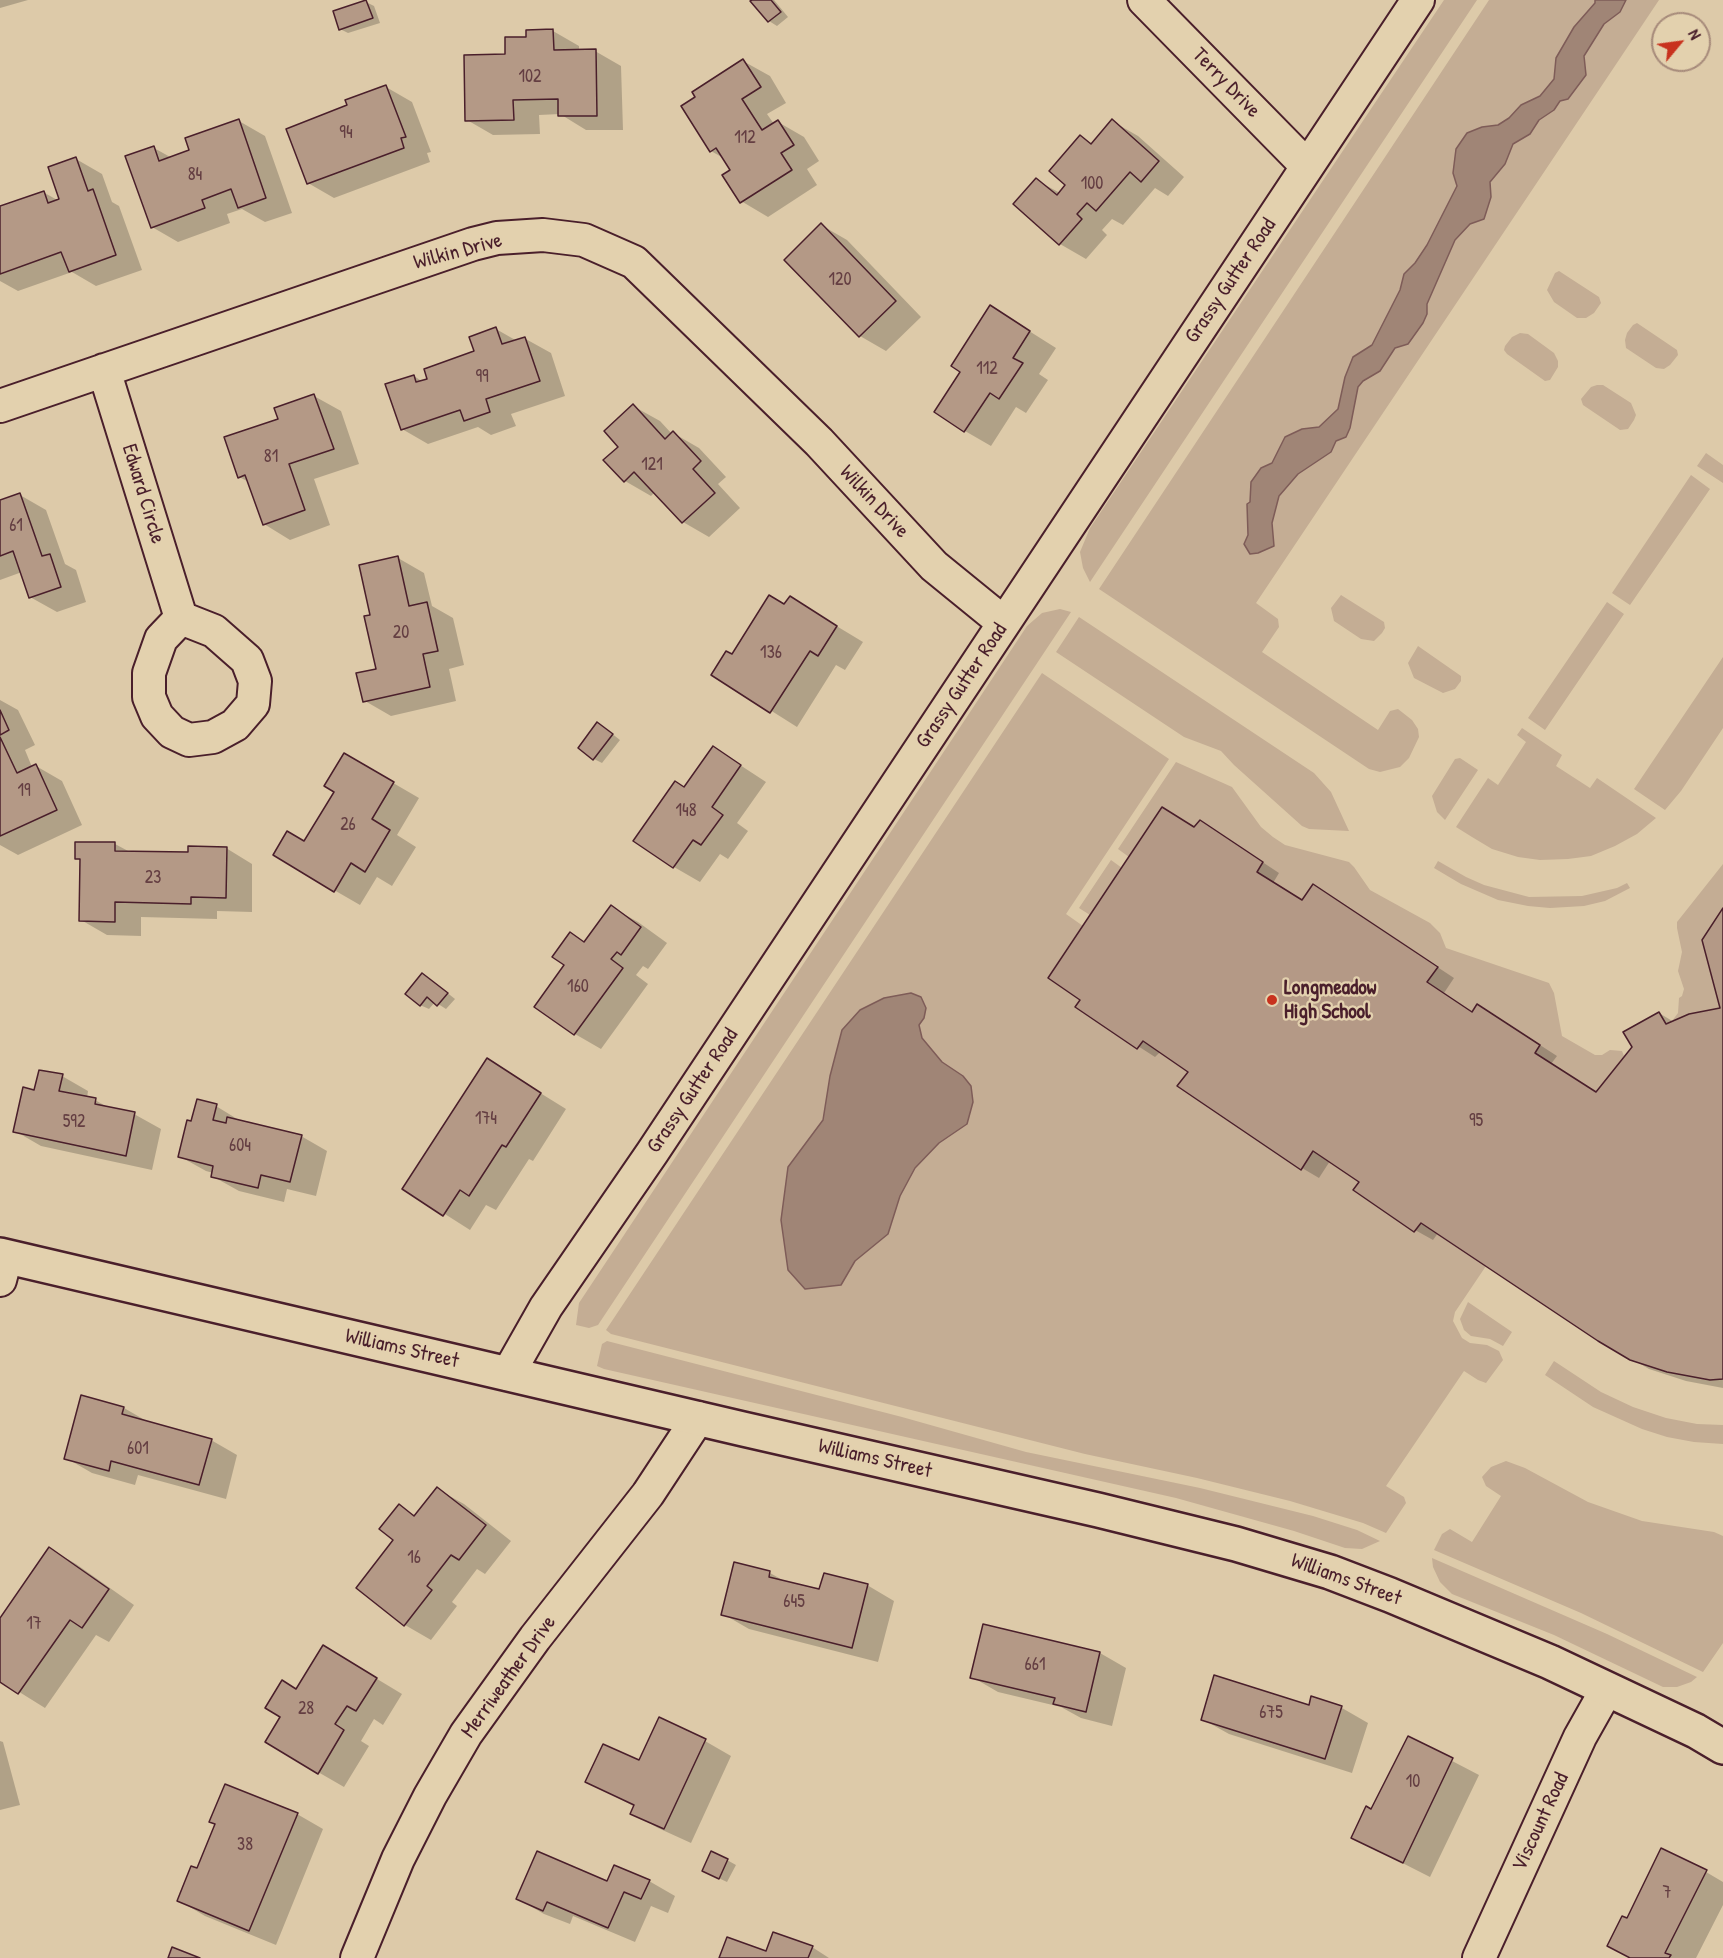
<!DOCTYPE html>
<html>
<head>
<meta charset="utf-8">
<style>
	body { margin:0 }
	#map { position:relative; width:1723px; height:1958px; overflow:hidden; background:#ddcaa9; font-family:"Patrick Hand",sans-serif }
	canvas { display:block }
	.north { position:absolute; left:1651px; top:12px; width:60px; height:60px; box-sizing:border-box; background:#e3d1ae; border:2px solid #a68a7a; border-radius:50%; rotate:61deg; font-size:16px; font-weight:700; line-height:24px; text-align:center; color:#4a1f2b }
	.north::after { content:''; display:block; margin:auto; width:21px; height:27px; background:#c8321e; clip-path:polygon(50% 0,100% 100%,50% 72%,0 100%) }
</style>
</head>
<body>
<div id="map">
<canvas width="1723" height="1958"></canvas>
<div class="north">N</div>
</div>
<script>
const ctx = document.querySelector('canvas').getContext('2d');
ctx.lineJoin = 'round';
function fillPath(path, color) {
  ctx.fillStyle = color;
  ctx.fill(path, 'evenodd');
}
function toPath(rows) {
  const path = new Path2D();
  for (const r of rows) {
    path.moveTo(r[0], r[1]);
    for (let i = 2; i < r.length; i += 2) path.lineTo(r[i], r[i + 1]);
  }
  return path;
}
function stroke(path, color, width, dash) {
  ctx.strokeStyle = color;
  ctx.lineWidth = width;
  ctx.lineCap = dash ? 'butt' : 'round';
  ctx.setLineDash(dash || []);
  ctx.stroke(path);
}
function write(font, color, halo, rows, align = 'center') {
  ctx.font = font + ' "Patrick Hand",sans-serif';
  ctx.lineWidth = 4.5;
  ctx.setLineDash([]);
  ctx.textBaseline = 'middle';
  ctx.strokeStyle = halo;
  ctx.fillStyle = color;
  for (const [text, x, y, turn = 0] of rows) {
    ctx.save();
    ctx.translate(x, y);
    ctx.rotate((+turn || 0) * Math.PI / 180);
    ctx.textAlign = isNaN(turn) ? turn : align;
    if (halo) ctx.strokeText(text, 0, 0);
    ctx.fillText(text, 0, 0);
    ctx.restore();
  }
}
fillPath(toPath([
	[1444,0,1477,0,1090,582,1083,568,1080,552,1090,528],
	[1489,0,1659,0,1256,603,1278,619,1279,627,1262,652,1378,730,1390,711,1398,709,1412,720,1418,729,1419,737,1409,758,1400,767,1380,772,1369,769,1099,589],
	[1559,271,1599,297,1601,303,1594,313,1586,318,1577,318,1554,302,1547,290,1555,273],
	[1637,323,1677,350,1678,355,1670,365,1664,369,1656,368,1626,348,1625,340,1627,333,1633,325],
	[1520,333,1528,334,1554,353,1558,361,1558,367,1550,380,1545,381,1507,354,1504,350,1505,346,1512,337],
	[1597,385,1603,385,1631,403,1636,415,1634,420,1628,429,1620,430,1583,405,1581,399,1591,387],
	[1706,453,1723,465,1723,483,1697,466],
	[1691,475,1710,489,1630,605,1612,593],
	[1341,595,1384,622,1385,628,1382,633,1374,641,1361,639,1334,621,1331,608],
	[1607,602,1624,614,1545,730,1528,718],
	[1060,609,1071,612,598,1325,589,1328,576,1325,579,1303,1027,626,1042,613],
	[1079,617,1314,773,1331,792,1349,831,1309,829,1302,826,1234,765,1221,751,1184,737,1056,652],
	[1418,646,1461,676,1461,681,1455,689,1443,693,1414,678,1408,663],
	[1723,657,1723,728,1681,791,1665,810,1634,789],
	[1042,673,1169,759,1066,914,1083,926,1049,978,1080,1000,1076,1008,1137,1049,1143,1041,1188,1072,1178,1086,1313,1151,1359,1182,1353,1190,1414,1231,1421,1223,1486,1266,1455,1312,1453,1321,1462,1338,1470,1343,1487,1345,1499,1351,1503,1360,1486,1383,1478,1380,1464,1371,1386,1486,1404,1497,1406,1503,1386,1533,1363,1523,1290,1501,1197,1478,1085,1454,611,1334,606,1330],
	[1522,728,1562,755,1556,766,1590,788,1597,778,1656,818,1637,834,1615,846,1591,856,1568,859,1540,860,1518,857,1492,849,1472,837,1456,827,1488,778,1498,785,1526,742,1517,735],
	[1460,758,1478,770,1445,820,1437,812,1432,796,1455,759],
	[1176,762,1232,787,1261,827,1273,837,1285,845,1349,862,1354,867,1370,890,1430,923,1440,933,1446,948,1549,983,1554,993,1562,1036,1595,1055,1602,1055,1610,1050,1622,1051,1624,1056,1596,1092,1535,1053,1540,1044,1478,1004,1472,1012,1427,982,1438,966,1313,885,1302,900,1257,872,1263,862,1200,820,1194,827,1129,857,1118,849],
	[1111,860,1122,868,1090,915,1079,908],
	[1438,861,1466,877,1484,885,1529,897,1582,896,1617,888,1627,883,1630,888,1605,901,1584,906,1550,908,1528,906,1498,900,1461,884,1434,868],
	[1723,864,1723,908,1702,940,1720,1008,1689,1014,1672,1021,1678,1013,1679,998,1682,996,1684,989,1678,971,1682,952,1677,928,1677,922],
	[1468,1302,1512,1332,1503,1346,1490,1339,1471,1336,1464,1330,1460,1319],
	[607,1341,902,1417,1026,1452,1200,1488,1313,1516,1357,1530,1380,1541,1362,1549,1345,1548,1294,1531,1176,1498,604,1369,597,1366,602,1344],
	[1554,1361,1601,1392,1633,1407,1666,1418,1697,1424,1723,1425,1723,1444,1694,1442,1667,1437,1642,1429,1593,1407,1545,1375],
	[1506,1461,1525,1468,1588,1502,1642,1521,1714,1532,1723,1536,1723,1643,1703,1672,1581,1613,1434,1550,1442,1534,1450,1529,1472,1542,1501,1496,1486,1486,1482,1477,1491,1467],
	[1432,1558,1607,1634,1697,1677,1691,1682,1677,1687,1663,1687,1554,1635,1452,1594,1440,1582,1433,1567]
]), '#c4ad94');
const water = toPath([
	[1595,0,1626,0,1620,12,1604,24,1584,56,1586,75,1568,99,1560,101,1554,110,1539,120,1530,134,1513,144,1505,164,1490,182,1491,197,1484,219,1470,224,1455,240,1427,304,1427,314,1423,323,1408,344,1395,348,1380,371,1363,381,1358,387,1350,428,1346,437,1336,441,1331,452,1298,474,1279,496,1272,523,1274,546,1258,553,1250,554,1244,544,1248,535,1247,504,1250,502,1251,482,1261,468,1272,463,1285,437,1302,429,1319,427,1338,409,1345,377,1353,357,1372,345,1400,290,1404,274,1415,263,1427,245,1457,186,1453,173,1456,149,1467,133,1482,127,1498,125,1509,118,1521,105,1540,96,1554,79,1556,58,1574,27,1595,3,1595,0],
	[911,993,921,997,926,1008,924,1018,919,1025,922,1038,942,1062,963,1076,971,1086,973,1102,967,1124,939,1143,915,1168,900,1196,888,1234,855,1261,841,1285,805,1289,788,1270,781,1220,788,1167,823,1120,830,1076,842,1030,860,1010,884,998,911,993]
]);
fillPath(water, '#a08576');
stroke(water, '#7e5c58', 1.5);
fillPath(toPath([
	[0,0,28,0,0,8],
	[754,0,774,0,788,17,777,26,769,21],
	[366,2,374,6,380,23,348,33,340,29],
	[553,31,579,46,579,51,595,51,621,66,623,130,586,130,560,114,539,115,540,134,493,135,467,120,507,55,527,38],
	[743,61,770,76,786,103,767,114,774,124,778,122,804,137,819,161,807,169,817,185,768,217,741,201,732,170,725,159,711,151],
	[386,87,412,102,431,152,427,153,430,162,334,198,308,183,349,106],
	[239,121,265,136,292,213,265,222,242,209,227,214,230,223,178,242,152,227,154,148,172,158,191,151],
	[1112,121,1138,136,1184,177,1168,196,1155,188,1123,225,1112,219,1102,230,1107,235,1086,259,1060,244,1015,204,1036,180,1060,193,1067,185,1080,137,1093,144],
	[76,159,102,174,112,202,119,206,142,270,96,286,72,272,18,291,0,281,0,208,43,192,59,201],
	[821,225,847,240,921,317,886,351,860,336],
	[991,307,1056,348,1039,374,1048,380,1026,413,1016,407,991,446,965,431,962,372],
	[496,329,517,341,524,338,551,353,565,396,511,414,516,426,491,435,478,427,428,444,402,429,414,376,423,382,476,352],
	[314,396,341,411,359,464,314,479,330,525,290,540,264,524,249,482,239,477,280,420],
	[633,406,660,421,672,434,673,433,699,448,726,477,718,484,740,508,709,537,683,522,655,492,651,496,625,481,605,460,620,447],
	[20,495,46,510,65,564,76,570,86,602,57,612,30,597,22,572,0,580,0,502],
	[398,558,424,573,432,606,453,618,464,665,449,669,456,701,391,716,365,701,378,670],
	[790,598,863,642,845,670,836,665,797,727,713,674,785,606],
	[0,700,18,710,35,745,25,750,32,767,36,766,62,781,82,825,18,855,0,845],
	[606,729,620,740,602,763,594,759],
	[714,748,766,782,737,823,748,831,728,859,720,854,700,882,674,867,636,840,685,789],
	[345,755,419,798,397,835,416,847,392,886,377,877,360,905,334,890,305,843,336,791],
	[1195,829,1217,832,1279,873,1273,883,1303,901,1330,896,1454,978,1444,993,1473,1013,1495,1016,1557,1056,1551,1064,1597,1093,1659,1013,1674,1022,1722,1010,1723,910,1723,1388,1686,1381,1649,1369,1598,1339,1438,1233,1433,1240,1415,1230,1355,1189,1361,1182,1330,1161,1319,1178,1302,1168,1190,1071,1161,1051,1155,1057,1077,1007],
	[115,844,130,852,189,854,226,848,252,864,252,912,217,911,217,919,141,917,141,936,107,935,81,920,82,861,76,858],
	[611,907,638,922,667,943,648,969,643,966,636,975,648,984,601,1049,575,1034,536,1006,566,964,571,934,586,943],
	[430,979,455,999,446,1009,435,1002,429,1009,420,1005],
	[487,1060,566,1109,533,1161,529,1159,496,1210,486,1205,470,1230,404,1188],
	[62,1076,88,1091,87,1098,95,1100,111,1109,134,1114,161,1129,152,1170,41,1146,15,1131,36,1092],
	[216,1106,242,1122,301,1136,327,1151,316,1196,287,1189,284,1202,239,1191,212,1176,213,1173,206,1171,179,1156,192,1123],
	[82,1397,124,1408,150,1423,211,1440,237,1455,226,1499,138,1475,135,1485,92,1473,66,1458],
	[437,1489,464,1504,511,1541,485,1574,477,1569,452,1602,457,1606,431,1640,405,1625,395,1540,399,1506,416,1516],
	[50,1549,76,1564,134,1605,109,1642,96,1635,45,1708,0,1680,0,1621],
	[770,1573,788,1583,821,1591,867,1585,894,1601,878,1662,749,1629,723,1614],
	[985,1626,1100,1653,1126,1668,1112,1726,1081,1718,1061,1707,998,1692,972,1677],
	[349,1662,402,1694,383,1725,374,1719,361,1741,369,1746,344,1787,318,1772,297,1691],
	[1312,1698,1342,1708,1368,1723,1352,1773,1229,1734,1202,1719,1310,1707],
	[1408,1738,1479,1775,1430,1877,1353,1838,1372,1811],
	[0,1741,3,1742,20,1805,0,1810],
	[705,1741,731,1756,691,1843,658,1828,632,1813,635,1807,587,1781],
	[297,1814,323,1829,276,1945,205,1916,178,1900,198,1870],
	[727,1860,736,1865,727,1882,712,1875],
	[1706,1872,1723,1882,1723,1905,1696,1958,1630,1958,1609,1946,1628,1920],
	[649,1881,675,1896,668,1913,651,1906,635,1942,573,1916,570,1924,544,1914,518,1899,607,1883],
	[812,1947,829,1958,721,1958,767,1953]
]), '#0003');
const building = toPath([
	[366,0,373,18,339,30,333,11,366,0],
	[752,0,771,0,781,12,768,22,750,1,752,0],
	[553,29,554,50,596,49,597,116,558,116,558,99,513,100,514,120,465,121,464,55,505,54,505,37,526,37,526,30,553,29],
	[743,59,761,87,742,99,762,130,778,120,794,145,781,153,792,170,740,203,722,175,730,170,716,148,710,152,681,106,695,97,692,92,743,59],
	[386,85,406,137,401,138,404,148,307,184,286,129,347,105,345,100,386,85],
	[239,119,266,198,238,208,231,189,202,200,205,208,151,228,125,156,154,146,159,161,189,150,185,138,239,119],
	[1112,119,1159,161,1141,182,1130,172,1096,211,1087,203,1077,214,1082,219,1059,245,1013,204,1036,178,1057,195,1065,185,1049,171,1080,135,1091,144,1112,119],
	[76,157,88,191,93,189,116,255,69,272,61,252,0,274,0,206,44,191,48,203,59,199,48,167,76,157],
	[821,223,896,301,859,337,784,260,821,223],
	[990,305,1030,331,1013,358,1023,363,999,399,990,393,964,432,934,412,960,372,951,366,990,305],
	[496,327,502,344,525,337,540,381,486,399,490,412,464,421,460,410,401,430,385,384,414,375,416,382,427,379,424,369,474,351,469,337,496,327],
	[314,394,334,449,289,464,305,510,263,525,245,475,238,478,224,437,278,419,274,408,314,394],
	[633,404,665,439,673,431,701,461,693,469,715,493,682,523,634,472,624,482,603,460,618,447,604,431,633,404],
	[20,493,42,556,50,554,61,587,29,598,13,551,0,556,0,500,20,493],
	[398,556,409,606,427,602,438,651,423,654,430,687,363,702,356,673,376,669,364,616,370,615,359,565,398,556],
	[769,595,784,604,790,596,837,626,818,656,810,651,770,713,711,675,726,651,732,654,769,595],
	[0,710,9,730,0,735,0,710],
	[597,722,613,734,593,760,578,748,597,722],
	[0,737,17,773,36,764,57,810,0,836,0,737],
	[713,746,741,765,712,807,723,815,701,845,693,840,673,868,633,841,675,781,684,787,713,746],
	[344,753,394,782,372,819,390,830,365,872,351,863,334,892,273,855,287,831,304,841,334,792,324,786,344,753],
	[1162,807,1194,827,1200,820,1263,862,1257,872,1302,900,1313,884,1438,967,1427,982,1472,1012,1477,1004,1540,1045,1535,1053,1596,1092,1632,1047,1623,1032,1659,1012,1666,1024,1689,1014,1720,1008,1702,940,1723,908,1723,1379,1710,1380,1667,1372,1630,1360,1598,1341,1421,1223,1414,1232,1353,1190,1359,1182,1313,1151,1301,1170,1177,1086,1188,1072,1143,1041,1137,1049,1075,1007,1080,1000,1048,978,1162,807],
	[75,842,115,842,115,851,188,852,188,846,227,847,226,898,191,897,191,904,115,902,115,922,79,921,80,859,75,859,75,842],
	[611,905,641,927,621,955,617,952,611,959,623,968,574,1035,534,1007,564,965,552,957,570,932,584,942,611,905],
	[422,973,448,993,437,1006,427,997,420,1006,405,994,422,973],
	[487,1058,541,1093,506,1147,502,1145,469,1196,460,1190,443,1216,402,1189,487,1058],
	[39,1070,63,1074,59,1091,96,1098,95,1104,135,1112,126,1156,13,1132,23,1087,34,1090,39,1070],
	[197,1099,217,1104,213,1120,226,1123,227,1117,302,1135,290,1182,261,1175,258,1188,211,1177,213,1166,178,1157,187,1120,191,1121,197,1099],
	[81,1395,124,1407,122,1414,212,1439,199,1485,111,1461,109,1471,64,1459,81,1395],
	[437,1487,486,1525,459,1560,451,1555,427,1586,432,1590,404,1626,356,1588,393,1540,379,1529,399,1504,414,1516,437,1487],
	[49,1547,109,1589,82,1628,70,1620,18,1694,0,1682,0,1618,49,1547],
	[734,1562,770,1571,769,1577,819,1589,824,1573,868,1584,852,1648,721,1615,734,1562],
	[983,1624,1100,1652,1086,1712,1053,1704,1055,1698,970,1678,983,1624],
	[323,1645,377,1678,356,1711,347,1706,335,1724,344,1730,318,1774,265,1742,280,1717,265,1708,282,1680,296,1689,323,1645],
	[1214,1675,1309,1705,1311,1696,1342,1706,1325,1759,1201,1720,1214,1675],
	[659,1717,706,1739,664,1829,630,1814,634,1805,585,1782,603,1744,639,1760,659,1717],
	[1408,1736,1453,1758,1403,1863,1351,1838,1366,1806,1371,1809,1408,1736],
	[225,1784,298,1813,249,1931,177,1901,191,1866,197,1868,215,1824,209,1822,225,1784],
	[1661,1848,1707,1870,1665,1953,1671,1955,1669,1958,1630,1958,1607,1946,1622,1916,1627,1918,1661,1848],
	[537,1851,607,1881,614,1865,650,1880,641,1899,624,1892,608,1928,547,1902,543,1911,516,1899,537,1851],
	[711,1851,728,1859,719,1879,702,1871,711,1851],
	[773,1932,813,1946,808,1958,719,1958,727,1937,766,1951,773,1932],
	[172,1947,200,1958,168,1958,172,1947]
]);
fillPath(building, '#b49986');
stroke(building, '#4a1f2b', 1.5);
const street = toPath([
	[1144,0,1307,166],
	[104,370,181,618,161,639,149,673,149,697,157,716,172,732,189,740,213,737,235,725,253,704,255,681,247,660,214,631,181,618],
	[0,406,473,244,497,238,543,235,584,240,634,262,819,442,934,566,1004,623],
	[0,1280,6,1257],
	[508,1374,546,1307,652,1153,1418,0],
	[357,1958,398,1859,430,1796,466,1734,535,1638,648,1494,698,1418],
	[1479,1958,1580,1737,1607,1689]
]);
const secondary = toPath([
	[0,1255,743,1429,1098,1510,1236,1544,1330,1572,1390,1595,1550,1662,1696,1731,1723,1747]
]);
stroke(street, '#4a1f2b', 36);
stroke(secondary, '#4a1f2b', 38);
stroke(street, '#e3d1ae', 32);
stroke(secondary, '#e3d1ae', 33);
for (const [x, y, r, color] of [
	[1272,1000,6,"#c8321e"]
]) {
  const dot = new Path2D();
  dot.arc(x, y, r, 0, 2 * Math.PI);
  ctx.fillStyle = color;
  ctx.fill(dot);
  stroke(dot, '#e3d1ae', 2);
}
write('18px', '#643e42', null, [
	["102",530,77],
	["94",346,133],
	["112",745,138],
	["84",195,175],
	["100",1092,184],
	["120",840,280],
	["112",987,369],
	["99",482,377],
	["81",271,457],
	["121",652,465],
	["61",16,526],
	["20",401,633],
	["136",771,653],
	["19",24,791],
	["148",686,811],
	["26",348,825],
	["23",153,878],
	["160",578,987],
	["174",486,1119],
	["95",1476,1121],
	["592",74,1122],
	["604",240,1146],
	["601",138,1449],
	["16",414,1558],
	["645",794,1602],
	["17",34,1624],
	["661",1035,1665],
	["28",306,1709],
	["675",1271,1713],
	["10",1413,1782],
	["38",245,1845],
	["7",1667,1893]
]);
write('21px', '#4a1f2b', '#e3d1ae', [
	["Terry Drive",1226,83,46],
	["Wilkin Drive",458,252,-15],
	["Grassy Gutter Road",1231,281,-56],
	["Edward Circle",143,494,73],
	["Wilkin Drive",874,502,47],
	["Grassy Gutter Road",962,686,-56],
	["Grassy Gutter Road",693,1091,-56],
	["Williams Street",402,1349,13],
	["Williams Street",875,1459,13],
	["Williams Street",1346,1580,20],
	["Merriweather Drive",509,1677,-54],
	["Viscount Road",1541,1822,-65]
]);
write('bold 21px', '#4a1f2b', '#e3d1ae', [
	["Longmeadow",1284,988],
	["High School",1284,1012]
], 'left');
</script>
</body>
</html>
